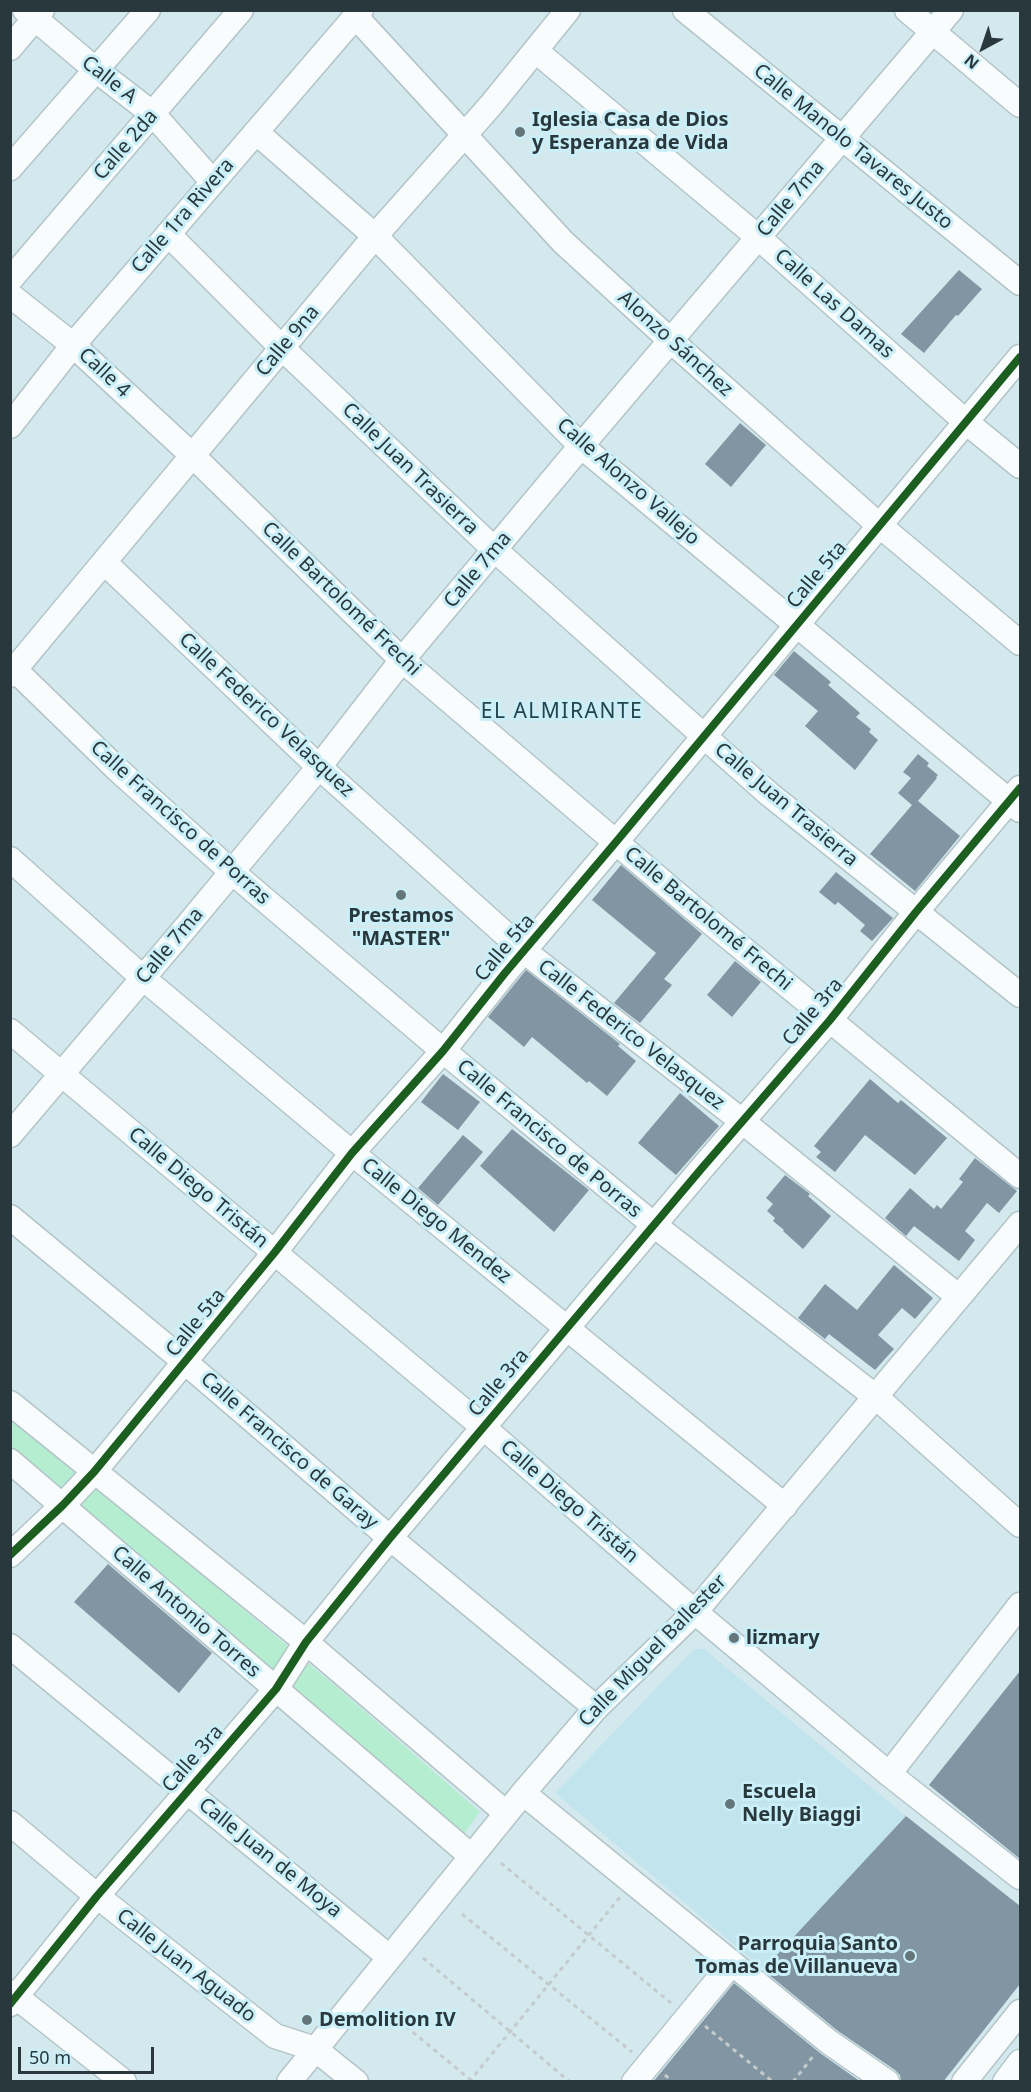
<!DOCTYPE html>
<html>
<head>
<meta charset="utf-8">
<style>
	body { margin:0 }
	#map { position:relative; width:1031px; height:2092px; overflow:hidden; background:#d4e9ee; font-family:"Noto Sans",sans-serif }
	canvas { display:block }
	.frame { position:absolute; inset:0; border:12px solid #29383c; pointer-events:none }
	.north { position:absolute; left:953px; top:18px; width:60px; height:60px; -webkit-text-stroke:4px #caeff8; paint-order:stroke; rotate:220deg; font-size:16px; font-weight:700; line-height:24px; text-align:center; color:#29383c }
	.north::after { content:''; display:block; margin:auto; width:21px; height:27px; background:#29383c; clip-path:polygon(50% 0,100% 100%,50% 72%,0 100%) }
	.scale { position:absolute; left:18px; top:2047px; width:136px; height:27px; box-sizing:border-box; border:3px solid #29383c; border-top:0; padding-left:8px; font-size:18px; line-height:21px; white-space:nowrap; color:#29383c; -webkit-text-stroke:4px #caeff8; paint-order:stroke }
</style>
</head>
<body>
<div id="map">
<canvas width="1031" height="2092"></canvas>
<div class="frame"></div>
<div class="north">N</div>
<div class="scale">50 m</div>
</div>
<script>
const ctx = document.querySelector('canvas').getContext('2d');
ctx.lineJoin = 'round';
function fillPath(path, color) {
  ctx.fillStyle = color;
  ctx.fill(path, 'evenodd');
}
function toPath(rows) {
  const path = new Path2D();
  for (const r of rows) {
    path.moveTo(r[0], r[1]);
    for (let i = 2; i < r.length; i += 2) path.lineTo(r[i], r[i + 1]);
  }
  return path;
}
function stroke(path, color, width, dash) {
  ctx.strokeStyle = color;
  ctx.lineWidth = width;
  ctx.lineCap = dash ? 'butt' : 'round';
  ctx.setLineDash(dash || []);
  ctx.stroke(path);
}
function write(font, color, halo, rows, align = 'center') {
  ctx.font = font + ' "Noto Sans",sans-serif';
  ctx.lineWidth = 6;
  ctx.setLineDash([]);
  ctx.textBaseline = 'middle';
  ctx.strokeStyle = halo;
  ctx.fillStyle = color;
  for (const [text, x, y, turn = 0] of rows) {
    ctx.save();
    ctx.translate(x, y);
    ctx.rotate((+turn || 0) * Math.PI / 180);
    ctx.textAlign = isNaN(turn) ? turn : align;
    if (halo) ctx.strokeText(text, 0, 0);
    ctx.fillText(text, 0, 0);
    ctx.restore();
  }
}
fillPath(toPath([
	[694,1649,704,1649,906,1816,764,1970,555,1793]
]), '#c2e4ec');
fillPath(toPath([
	[10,1415,338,1688,480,1812,457,1843,11,1462]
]), '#b5edd0');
fillPath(toPath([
	[959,270,982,289,958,316,956,315,924,353,901,334],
	[740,423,766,445,731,487,705,464],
	[794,651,831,682,828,685,860,713,856,717,871,729,869,732,878,740,855,770,805,726,818,711,774,675],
	[918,754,929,763,927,766,938,775,936,777,937,778,918,801,960,836,915,891,870,854,912,805,898,793,911,778,903,772],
	[621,865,702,934,664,979,672,985,640,1023,614,1003,656,953,592,900],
	[836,872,893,918,872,941,860,931,865,925,838,902,835,905,819,892],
	[735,961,761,982,732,1017,707,995],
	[526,970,620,1044,618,1046,636,1061,607,1096,589,1081,587,1083,532,1037,524,1047,488,1017],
	[443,1074,480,1102,458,1130,421,1102],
	[870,1079,898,1103,901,1100,947,1138,915,1175,865,1135,835,1172,816,1157,821,1152,814,1146],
	[680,1093,719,1126,676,1175,638,1143],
	[512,1129,589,1190,554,1232,480,1166],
	[463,1135,483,1152,438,1205,418,1188],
	[975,1158,1017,1191,999,1213,987,1203,965,1231,975,1240,959,1261,914,1226,906,1236,885,1218,910,1188,934,1209,937,1205,941,1209,963,1182,959,1179],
	[785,1175,810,1194,808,1196,831,1216,803,1249,783,1231,784,1230,773,1221,775,1218,767,1211,773,1204,766,1198],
	[894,1265,933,1298,915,1319,902,1308,878,1335,894,1349,875,1370,829,1334,825,1339,798,1318,825,1284,857,1310],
	[108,1564,212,1653,179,1693,74,1602],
	[1020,1671,1020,1859,929,1785],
	[906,1816,1020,1906,1020,1984,943,2082,901,2082,900,2075,895,2070,838,2031,763,1970],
	[734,1983,820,2053,861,2082,653,2082]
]), '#8196a2');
const minor = toPath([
	[25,10,96,70,153,114,212,181],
	[685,10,1020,283],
	[907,10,1020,105],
	[356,17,563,242,670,340,872,519,1020,643],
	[10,48,42,10],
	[536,51,759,238,966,422,1020,466],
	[256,132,375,236,581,446,1020,810],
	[10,168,148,10],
	[168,234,282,348,495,550,769,794,1020,995],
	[10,280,241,10],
	[10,295,73,345,193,456,402,660,692,907,1020,1176],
	[10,426,73,345,361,10],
	[104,562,319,767,524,951,742,1121,959,1297],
	[10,665,118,770,232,872,435,1044,654,1225,876,1397,1020,1525],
	[10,675,375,236,491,105,568,10],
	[10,859,143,978,352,1153,785,1506],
	[10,1031,483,1427,695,1612,889,1774,1020,1877],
	[10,1135,187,926,319,767,402,660,581,446,951,10],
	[10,1217,185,1362,390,1538,596,1708],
	[10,1403,306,1642,506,1813],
	[10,1461,471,1856],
	[10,1555,63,1505,94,1472,275,1252,352,1153,443,1051,505,973,616,842,1020,357],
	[10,1646,389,1957],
	[889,1774,1020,1605],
	[523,1793,829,2042,887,2082],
	[10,1823,97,1896,275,2036,315,2049,356,2082],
	[10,1992,124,2082],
	[10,2004,97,1896,276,1689,306,1642,390,1538,702,1168,830,1020,916,912,1020,788],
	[289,2082,523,1793,596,1708,695,1612,1020,1224],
	[634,2082,732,1963],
	[964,2082,1020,2012],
	[1005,2082,1020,2062]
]);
stroke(minor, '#b3c4c8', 27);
stroke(toPath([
	[501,1863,671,2003],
	[462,1914,632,2052],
	[423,1958,570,2082],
	[385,2009,473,2082],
	[705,2026,773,2082],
	[665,2075,673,2082],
	[469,2082,620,1897],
	[793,2082,814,2055]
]), '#c4cbcc', 3, [4.5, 4.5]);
stroke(minor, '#f9fcfc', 24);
stroke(toPath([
	[10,1555,63,1505,94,1472,275,1252,352,1153,443,1051,505,973,616,842,1020,357],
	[10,2004,97,1896,276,1689,306,1642,390,1538,702,1168,830,1020,916,912,1020,788]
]), '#1b5e20', 8);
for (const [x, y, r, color] of [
	[520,132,6,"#65767a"],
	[401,895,6,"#65767a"],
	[734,1638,6,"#65767a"],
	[730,1804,6,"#65767a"],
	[910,1956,6,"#65767a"],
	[307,2020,6,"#65767a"]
]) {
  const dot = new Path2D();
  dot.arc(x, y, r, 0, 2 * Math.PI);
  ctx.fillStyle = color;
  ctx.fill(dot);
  stroke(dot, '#caeff8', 2);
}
write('20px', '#29383c', '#caeff8', [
	["Calle A",109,80,38],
	["Calle 2da",126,145,-49],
	["Calle Manolo Tavares Justo",853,147,39],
	["Calle 7ma",791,199,-50],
	["Calle 1ra Rivera",183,216,-49],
	["Calle Las Damas",834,304,42],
	["Calle 9na",288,341,-50],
	["Alonzo Sánchez",675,344,42],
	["Calle 4",104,373,43],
	["Calle Juan Trasierra",410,469,44],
	["Calle Alonzo Vallejo",628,482,41],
	["Calle 7ma",478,570,-50],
	["Calle 5ta",817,575,-50],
	["Calle Bartolomé Frechi",341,599,44],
	["Calle Federico Velasquez",266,715,43],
	["Calle Juan Trasierra",786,805,40],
	["Calle Francisco de Porras",180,823,42],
	["Calle Bartolomé Frechi",708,919,40],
	["Calle 7ma",170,946,-50],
	["Calle 5ta",505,948,-50],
	["Calle 3ra",813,1012,-50],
	["Calle Federico Velasquez",631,1035,38],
	["Calle Francisco de Porras",549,1139,40],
	["Calle Diego Tristán",198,1188,40],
	["Calle Diego Mendez",436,1221,39],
	["Calle 5ta",196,1323,-51],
	["Calle 3ra",499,1383,-50],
	["Calle Francisco de Garay",289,1451,41],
	["Calle Diego Tristán",569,1502,41],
	["Calle Antonio Torres",186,1612,41],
	["Calle Miguel Ballester",653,1651,-46],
	["Calle 3ra",193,1759,-49],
	["Calle Juan de Moya",270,1858,39],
	["Calle Juan Aguado",186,1966,38]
]);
write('bold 20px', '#29383c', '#caeff8', [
	["Iglesia Casa de Dios",532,120],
	["y Esperanza de Vida",532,143],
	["Prestamos",401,916,"center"],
	["\"MASTER\"",401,939,"center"],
	["lizmary",746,1638],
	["Escuela",742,1792],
	["Nelly Biaggi",742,1815],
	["Parroquia Santo",898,1944,"right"],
	["Tomas de Villanueva",898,1967,"right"],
	["Demolition IV",319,2020]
], 'left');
ctx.letterSpacing = '1.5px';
write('21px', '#24444c', '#caeff8', [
	["EL ALMIRANTE",562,712]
]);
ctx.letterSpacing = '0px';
</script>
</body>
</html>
